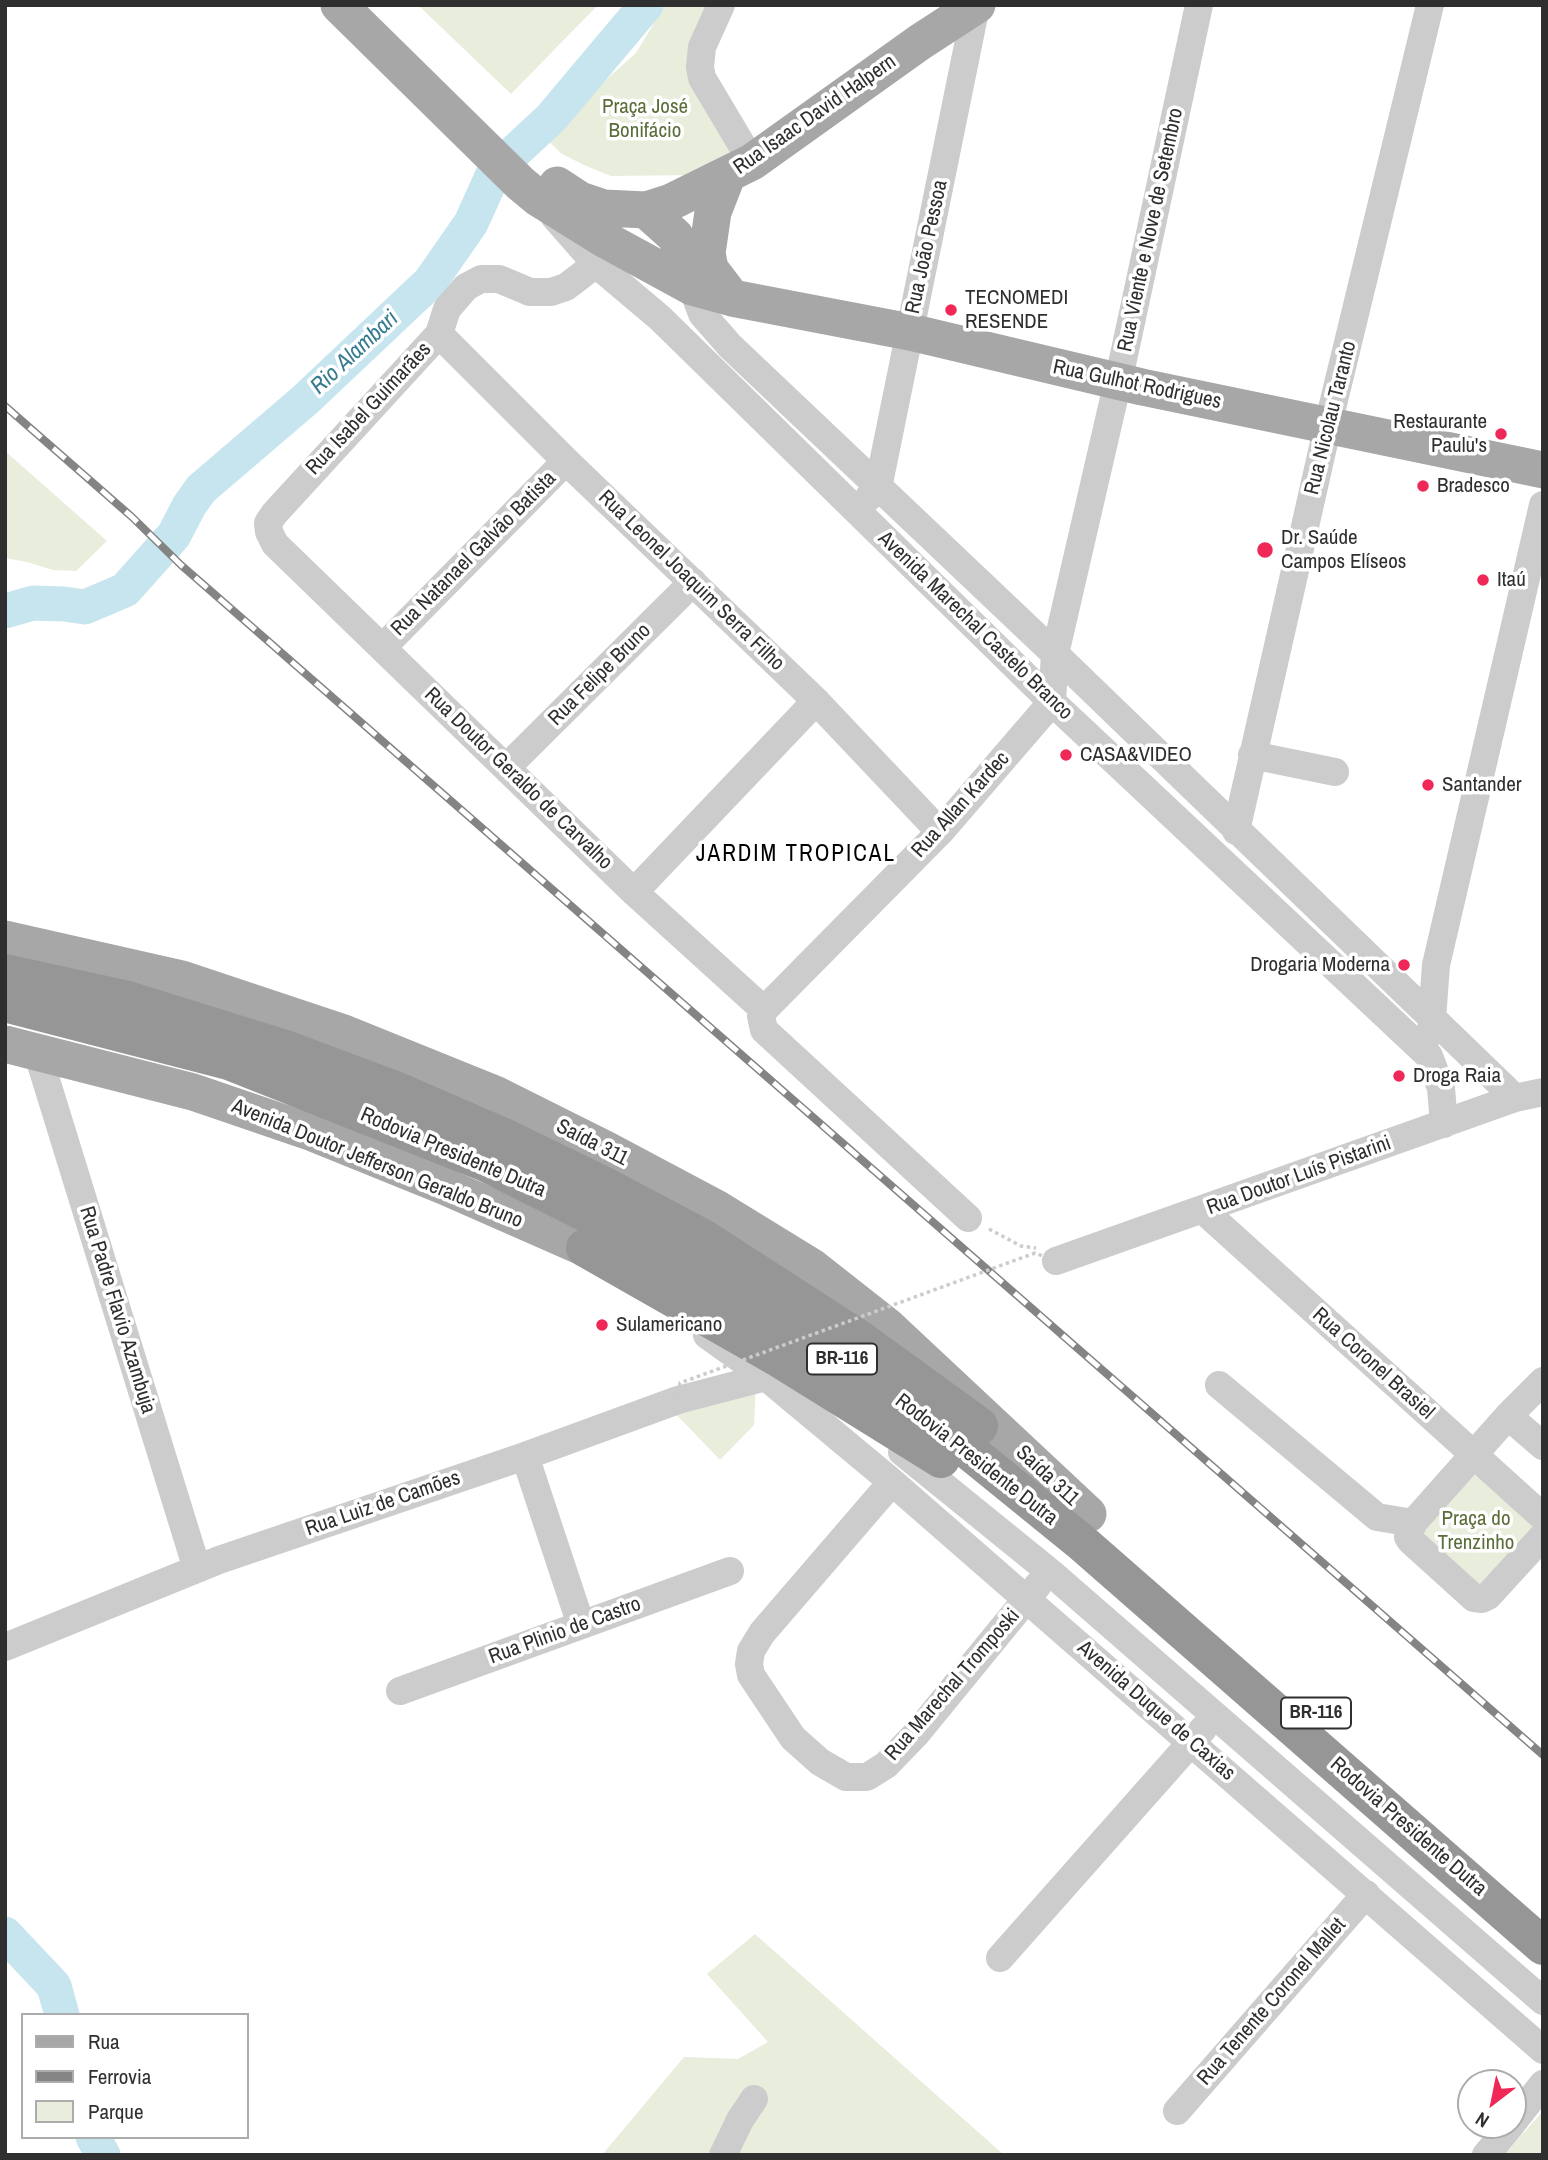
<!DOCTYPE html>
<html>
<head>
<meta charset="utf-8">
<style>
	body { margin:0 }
	#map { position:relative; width:1548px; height:2160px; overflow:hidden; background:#fff; font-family:"Archivo Narrow",sans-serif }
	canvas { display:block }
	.frame { position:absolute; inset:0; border:7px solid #2f2f2f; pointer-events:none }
	.legend { position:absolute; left:21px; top:2013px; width:228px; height:126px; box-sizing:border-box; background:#fff; border:2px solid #acacac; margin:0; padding:9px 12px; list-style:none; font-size:21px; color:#2f2f2f }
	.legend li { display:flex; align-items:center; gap:14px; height:35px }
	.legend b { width:35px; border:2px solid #acacac }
	.north { position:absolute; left:1457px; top:2069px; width:70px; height:70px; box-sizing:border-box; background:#fff; border:2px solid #acacac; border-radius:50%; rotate:212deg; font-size:19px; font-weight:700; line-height:28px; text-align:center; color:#2f2f2f }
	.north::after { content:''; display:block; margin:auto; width:24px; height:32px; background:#ef2857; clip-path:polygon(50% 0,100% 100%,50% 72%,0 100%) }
</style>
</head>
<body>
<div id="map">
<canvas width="1548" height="2160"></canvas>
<div class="frame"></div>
<ul class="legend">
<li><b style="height:9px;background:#a7a7a7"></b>Rua</li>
<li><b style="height:9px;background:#848484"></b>Ferrovia</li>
<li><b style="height:19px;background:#e8eddc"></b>Parque</li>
</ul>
<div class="north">N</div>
</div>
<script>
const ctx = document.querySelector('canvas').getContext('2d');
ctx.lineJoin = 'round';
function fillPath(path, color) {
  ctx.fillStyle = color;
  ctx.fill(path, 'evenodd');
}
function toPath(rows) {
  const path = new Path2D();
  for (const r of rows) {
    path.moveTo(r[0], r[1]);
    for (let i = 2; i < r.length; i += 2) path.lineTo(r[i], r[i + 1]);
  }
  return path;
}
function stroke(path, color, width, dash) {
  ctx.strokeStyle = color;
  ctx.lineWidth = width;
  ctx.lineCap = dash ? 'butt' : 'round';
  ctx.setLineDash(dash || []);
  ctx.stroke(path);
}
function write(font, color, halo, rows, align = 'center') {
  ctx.font = font + ' "Archivo Narrow",sans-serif';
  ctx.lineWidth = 7;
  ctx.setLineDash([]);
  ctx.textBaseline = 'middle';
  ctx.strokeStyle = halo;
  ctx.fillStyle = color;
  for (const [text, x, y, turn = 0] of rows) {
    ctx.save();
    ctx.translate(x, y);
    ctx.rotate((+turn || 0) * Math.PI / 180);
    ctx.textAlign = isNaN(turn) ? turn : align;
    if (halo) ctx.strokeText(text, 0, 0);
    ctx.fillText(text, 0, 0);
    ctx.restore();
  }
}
fillPath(toPath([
	[418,5,598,5,511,94],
	[665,5,708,5,691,46,734,158,694,175,611,176,584,165,562,154,543,136,636,53],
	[5,451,107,541,76,571,53,570,27,562,5,558],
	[756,1384,754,1425,720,1460,674,1412],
	[1473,1463,1540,1527,1479,1596,1412,1535],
	[755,1934,1004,2155,602,2155,684,2057,738,2059,768,2042,707,1974],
	[1543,2111,1543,2155,1504,2155]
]), '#e8eddc');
stroke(toPath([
	[5,611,33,603,64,604,85,607,125,590,174,535,189,506,201,489,305,400,430,282,471,223,495,170,551,118,646,5],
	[5,1934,54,1986,62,2015],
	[93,2137,103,2155]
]), '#c7e5ee', 35);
stroke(toPath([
	[989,1229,1021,1246,1036,1248]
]), '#ccc', 3.5, [3.5, 3.5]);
stroke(toPath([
	[721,5,702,47,700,67,702,78,752,162],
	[554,216,596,264,660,318,1052,702,1429,1056,1441,1088,1444,1124],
	[596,264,566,287,551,292,530,292,499,279,481,279,466,287,447,309,439,334,274,514,268,523,269,532,275,544,634,892,764,1010],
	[692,287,702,314,730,346,1055,654,1515,1098],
	[439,334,566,461,816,701,940,832],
	[869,497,878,488,976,6],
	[383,647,566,461],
	[1252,755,1335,772],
	[507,767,693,582],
	[1236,831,1328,425,1430,5],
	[634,892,816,701],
	[1431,1033,1436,965,1543,505],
	[37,1051,197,1569],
	[1203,1210,1543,1517],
	[968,1218,764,1030,761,1016,764,1010,940,832,1052,702,1055,654,1124,355,1199,5],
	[1056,1261,1515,1098,1543,1092],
	[707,1335,766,1377,892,1482,1543,2050],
	[1543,1381,1508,1416,1413,1523,1408,1537,1411,1541,1474,1598,1482,1599,1488,1596,1543,1536],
	[1219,1385,1377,1517,1413,1523],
	[1508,1416,1543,1446],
	[902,1452,1050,1572,1543,2001],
	[525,1456,581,1625],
	[892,1482,762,1633,751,1651,749,1664,751,1675,793,1738,820,1762,846,1777,867,1777,886,1765,917,1733,1038,1585],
	[5,1647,219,1560,525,1456,678,1400,766,1377,795,1383,810,1390],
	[400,1691,730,1571],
	[1000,1958,1203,1729],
	[1177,2111,1366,1894],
	[1513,2122,1543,2084],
	[723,2155,740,2120,754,2099],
	[1486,2155,1511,2125]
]), '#ccc', 28);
stroke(toPath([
	[339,5,520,183,538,198,604,239,692,287,732,298,910,332,1142,387,1543,470],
	[727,176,713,212,707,253,710,269,732,298],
	[557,185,580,200,604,208,646,210,671,202,752,162,920,42,977,5],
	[646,210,675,236,683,251,692,287],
	[5,939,182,979,341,1032,497,1095,607,1150,716,1208,812,1267,887,1326,1088,1514],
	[5,1044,193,1092,313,1133,444,1186,585,1248]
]), '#a7a7a7', 37);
stroke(toPath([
	[5,973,124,999,288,1050,395,1090,508,1139,603,1185,703,1238,859,1339,979,1426],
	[5,1003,229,1061,484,1162,682,1261,836,1355,964,1447,1081,1542,1543,1946],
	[585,1248,780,1359,941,1459]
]), '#969696', 38);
const rail = toPath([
	[5,406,132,517,181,565,1543,1755]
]);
stroke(rail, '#848484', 8);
stroke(rail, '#fff', 5, [16]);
stroke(toPath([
	[678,1400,680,1383,1035,1253,1056,1261]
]), '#ccc', 3.5, [3.5, 3.5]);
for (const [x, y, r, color] of [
	[951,310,7,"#ef2857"],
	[1501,434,7,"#ef2857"],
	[1423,486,7,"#ef2857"],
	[1265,550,9,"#ef2857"],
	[1483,580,7,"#ef2857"],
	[1066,755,7,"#ef2857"],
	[1428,785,7,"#ef2857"],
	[1404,965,7,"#ef2857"],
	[1399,1076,7,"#ef2857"],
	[602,1325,7,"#ef2857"]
]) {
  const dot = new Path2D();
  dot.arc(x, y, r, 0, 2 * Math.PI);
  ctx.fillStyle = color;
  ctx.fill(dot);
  stroke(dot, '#fff', 2.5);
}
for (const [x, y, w] of [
	[842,1359,70],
	[1316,1713,70]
]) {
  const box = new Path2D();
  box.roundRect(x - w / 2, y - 15.5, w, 31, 5);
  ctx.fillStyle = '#fff';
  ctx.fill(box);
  stroke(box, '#2f2f2f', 2);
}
write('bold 19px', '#2f2f2f', null, [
	["BR-116",842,1359],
	["BR-116",1316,1713]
]);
write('21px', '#5a6e3a', '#fff', [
	["Praça José",645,107],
	["Bonifácio",645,131],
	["Praça do",1476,1519],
	["Trenzinho",1476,1543]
]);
write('21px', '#2f2f2f', '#fff', [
	["Rua Isaac David Halpern",815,115,-35],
	["Rua Viente e Nove de Setembro",1151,230,-78],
	["Rua João Pessoa",927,247,-78],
	["Rua Gulhot Rodrigues",1137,385,12],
	["Rua Isabel Guimarães",369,409,-47],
	["Rua Nicolau Taranto",1331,418,-76],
	["Rua Natanael Galvão Batista",474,554,-45],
	["Rua Leonel Joaquim Serra Filho",691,581,44],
	["Avenida Marechal Castelo Branco",975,626,44],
	["Rua Felipe Bruno",600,675,-45],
	["Rua Doutor Geraldo de Carvalho",518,779,44],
	["Rua Allan Kardec",961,805,-48],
	["Saída 311",592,1143,27],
	["Rodovia Presidente Dutra",453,1153,23],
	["Avenida Doutor Jefferson Geraldo Bruno",377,1164,22],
	["Rua Doutor Luís Pistarini",1299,1176,-20],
	["Rua Padre Flavio Azambuja",117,1310,73],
	["Rua Coronel Brasiel",1373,1364,42],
	["Rodovia Presidente Dutra",976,1460,38],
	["Saída 311",1047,1476,43],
	["Rua Luiz de Camões",383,1504,-19],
	["Rua Plinio de Castro",565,1631,-20],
	["Rua Marechal Tromposki",953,1685,-49],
	["Avenida Duque de Caxias",1156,1711,41],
	["Rodovia Presidente Dutra",1408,1827,41],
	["Rua Tenente Coronel Mallet",1272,2002,-49]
]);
write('21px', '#2f2f2f', '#fff', [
	["TECNOMEDI",965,298],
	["RESENDE",965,322],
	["Restaurante",1487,422,"right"],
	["Paulu's",1487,446,"right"],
	["Bradesco",1437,486],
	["Dr. Saúde",1281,538],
	["Campos Elíseos",1281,562],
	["Itaú",1497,580],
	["CASA&VIDEO",1080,755],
	["Santander",1442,785],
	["Drogaria Moderna",1390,965,"right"],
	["Droga Raia",1413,1076],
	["Sulamericano",616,1325]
], 'left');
write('italic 23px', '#367b8f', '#fff', [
	["Rio Alambari",355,353,-43]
]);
ctx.letterSpacing = '2px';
write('23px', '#000', '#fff', [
	["JARDIM TROPICAL",796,855]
]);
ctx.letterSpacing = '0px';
</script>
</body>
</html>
